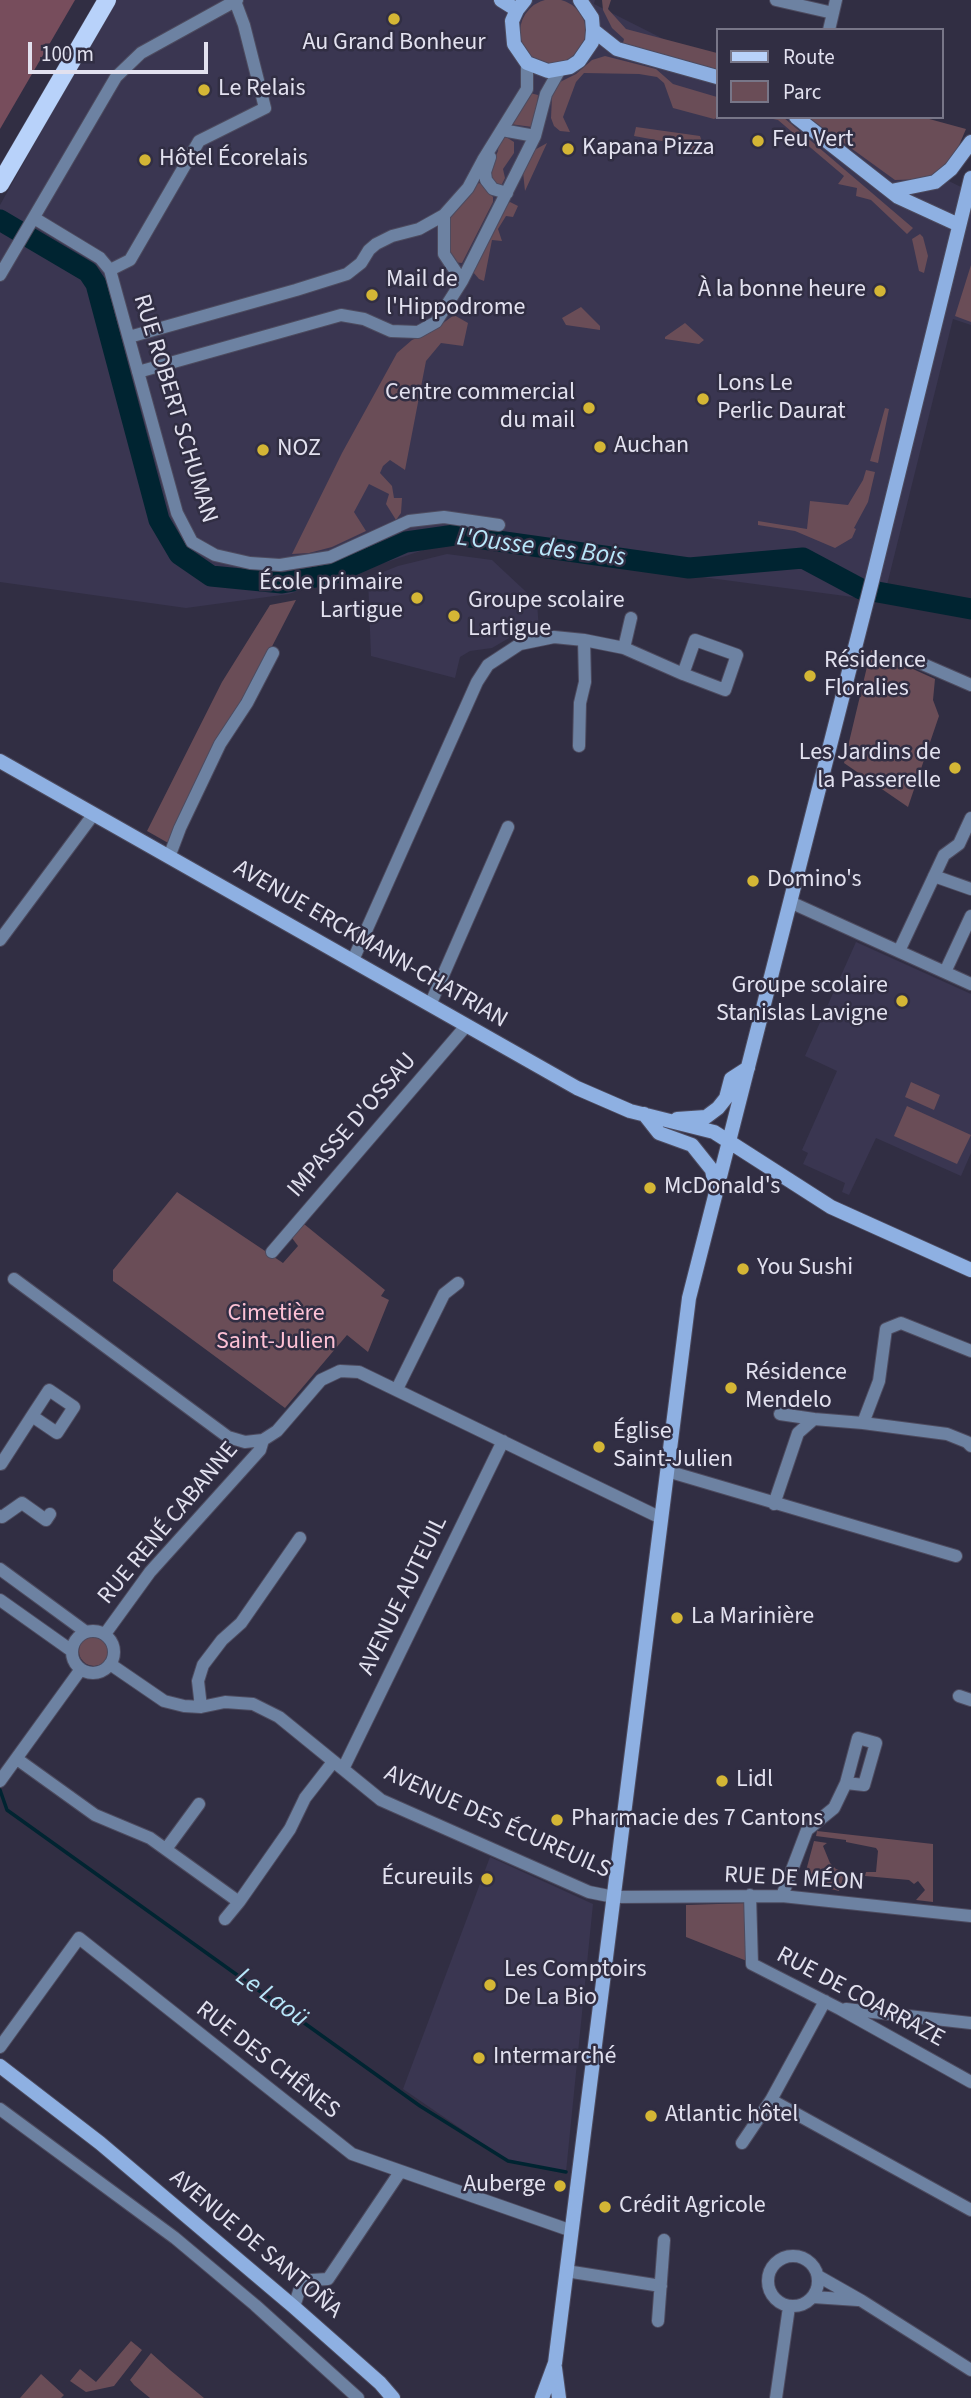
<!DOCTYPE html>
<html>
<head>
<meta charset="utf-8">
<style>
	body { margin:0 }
	#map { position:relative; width:971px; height:2398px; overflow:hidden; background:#312e43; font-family:"Source Sans 3",sans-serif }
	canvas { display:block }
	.legend { position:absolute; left:716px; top:28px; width:228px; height:91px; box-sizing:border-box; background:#312e43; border:2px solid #787688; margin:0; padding:9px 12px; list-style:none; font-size:21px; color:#e2e1ef }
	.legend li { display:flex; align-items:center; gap:14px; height:35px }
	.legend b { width:35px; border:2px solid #787688 }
	.scale { position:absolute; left:28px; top:42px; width:180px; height:32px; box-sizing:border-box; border:4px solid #e2e1ef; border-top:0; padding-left:9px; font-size:21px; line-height:24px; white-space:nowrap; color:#e2e1ef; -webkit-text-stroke:5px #312e43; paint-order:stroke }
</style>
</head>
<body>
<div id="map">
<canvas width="971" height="2398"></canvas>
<ul class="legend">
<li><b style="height:9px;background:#b8d2fa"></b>Route</li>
<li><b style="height:19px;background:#6a4d57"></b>Parc</li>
</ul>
<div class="scale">100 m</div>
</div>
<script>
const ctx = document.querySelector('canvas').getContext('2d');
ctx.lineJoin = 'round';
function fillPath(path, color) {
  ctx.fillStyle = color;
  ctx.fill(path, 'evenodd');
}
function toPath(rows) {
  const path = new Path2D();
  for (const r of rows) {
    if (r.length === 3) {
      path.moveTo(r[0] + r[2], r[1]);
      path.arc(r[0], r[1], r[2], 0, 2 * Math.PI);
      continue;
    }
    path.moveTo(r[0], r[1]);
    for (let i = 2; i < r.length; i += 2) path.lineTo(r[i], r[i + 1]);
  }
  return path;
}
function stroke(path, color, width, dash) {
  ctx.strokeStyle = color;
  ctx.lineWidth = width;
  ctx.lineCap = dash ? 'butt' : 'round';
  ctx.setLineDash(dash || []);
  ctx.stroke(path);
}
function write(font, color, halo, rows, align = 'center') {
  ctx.font = font + ' "Source Sans 3",sans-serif';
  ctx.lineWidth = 5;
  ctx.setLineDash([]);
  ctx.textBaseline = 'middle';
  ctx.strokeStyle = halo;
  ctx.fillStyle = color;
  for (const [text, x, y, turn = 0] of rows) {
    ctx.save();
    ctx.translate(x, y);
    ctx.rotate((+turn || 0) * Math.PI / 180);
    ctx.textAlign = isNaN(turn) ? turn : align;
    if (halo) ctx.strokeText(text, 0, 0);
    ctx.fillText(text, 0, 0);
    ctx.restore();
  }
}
fillPath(toPath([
	[115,0,595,0,594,4,717,66,717,117,820,117,971,192,971,325,953,319,883,601,445,543,289,594,186,608,0,582,0,205],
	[447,554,492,560,537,602,539,630,522,632,511,630,509,638,492,648,470,651,460,657,455,678,371,656,368,578,398,566],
	[856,942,971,994,971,1153,961,1176,876,1138,849,1195,842,1192,845,1183,803,1164,808,1153,802,1150,837,1071,805,1056],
	[490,1857,593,1904,566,2172,508,2161,403,2089]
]), '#3a3651');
fillPath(toPath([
	[553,32,33],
	[602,0,611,0,608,9,626,29,717,53,717,70,623,43,624,39,612,28,603,10],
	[605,56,656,69,673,84,717,97,717,117,719,117,714,119,673,108,664,83,657,77,639,74,584,73,576,82,563,117,570,132,560,131,554,126,551,118,552,96,558,83,576,74,592,60],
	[530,93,538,95,536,119,532,127,510,124],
	[763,117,783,117,913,228,907,234,871,200,856,196,857,188,838,184,844,176,778,120],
	[808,117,922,117,966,129,957,150,949,163,939,172,925,179,895,180],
	[636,127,700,136,702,142,698,150,695,151,690,150,689,146,634,136],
	[506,137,514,142,514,153,503,169,505,178,501,186,493,184,489,171,498,151,499,139],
	[547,143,525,191,523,172,531,152],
	[480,183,493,197,493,202,462,263,453,262,450,259,447,220,475,184],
	[510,202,518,206,513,217,506,216,498,229,502,241,492,240,484,281,479,279,473,272,507,204],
	[920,234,923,237,928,256,924,273,919,271,912,239],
	[971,265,971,322,955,316],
	[581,307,600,326,600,330,566,325,562,318],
	[454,315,468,323,463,346,441,343,426,361,405,470,390,460,383,466,380,473,392,486,394,498,402,498,401,513,396,520,386,504,389,494,369,484,354,512,366,531,332,547,309,553,292,554,342,453,397,353,412,340,431,332],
	[685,323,704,340,699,344,665,339,665,337],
	[885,408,889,409,878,463,870,461],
	[866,470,875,472,868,502,854,528,856,529,852,538,835,548,795,531,758,525,758,521,807,529,810,501,848,505,863,480],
	[296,600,170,844,147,831,222,682,270,605],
	[871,650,935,679,933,700,939,716,908,807,844,763],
	[911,1082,940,1095,934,1110,905,1097],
	[907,1106,971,1135,957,1164,894,1136],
	[177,1192,283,1263,298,1246,292,1238,304,1224,385,1290,381,1296,389,1300,368,1352,347,1335,285,1408,113,1281,113,1270],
	[94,1651,15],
	[817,1831,933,1844,933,1902,916,1900,925,1890,918,1881,914,1884,909,1880,865,1876,866,1872,876,1872,878,1851,876,1848,846,1842,846,1840,816,1836],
	[814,1841,827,1843,823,1846,830,1863,836,1869,845,1872,839,1891,803,1882],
	[749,1903,752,1963,686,1937,686,1905],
	[131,2341,142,2350,114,2386,86,2392,70,2381,80,2369,96,2382],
	[151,2353,170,2370,204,2398,150,2398,134,2385,130,2380],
	[41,2374,64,2395,61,2398,20,2398]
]), '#6a4d57');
fillPath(toPath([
	[0,0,75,0,0,129]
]), '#774d5c');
stroke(toPath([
	[0,1790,7,1810,420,2106,508,2161,566,2172]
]), '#002431', 3.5);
stroke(toPath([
	[0,220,88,272,96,284,159,520,179,554,211,576,282,583,333,574,406,542,455,535,689,568,803,558,861,589,971,609]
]), '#002431', 21);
const street = toPath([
	[776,0,833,13,836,0],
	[829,30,833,13],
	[502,130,535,136],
	[490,157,485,172,486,180,493,189,507,193],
	[444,215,444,254,462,281],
	[34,218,100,258,110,270,177,513,192,542,215,555,250,563,280,565,330,557,409,521,444,517,499,525],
	[110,270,130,260,199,141,265,108,244,25,235,1],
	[0,275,116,77,141,53,237,0],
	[129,337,296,290,347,274,361,263,369,250,376,244,392,236,419,229,444,215,468,188,483,160,527,89,527,63],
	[138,372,341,315,364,319,391,331,418,332,436,322,462,281,535,136,546,94,559,71],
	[624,648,631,618],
	[918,662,971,685],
	[579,746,580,703,585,682,584,640],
	[169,857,180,828,220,744,247,703,273,653],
	[934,876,971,889],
	[790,902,971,984],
	[0,940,93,815],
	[899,951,944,855,959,844,971,818],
	[353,960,477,682,488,665,520,644,554,637,584,640,624,648,683,674,725,690,737,655,695,640,683,674],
	[945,972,971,916],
	[430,1005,508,827],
	[272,1252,466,1026],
	[14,1279,228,1437,245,1442,263,1440,277,1431,321,1380,340,1371,359,1372,661,1518],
	[397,1389,444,1294,458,1283],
	[780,1414,814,1419],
	[863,1423,879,1381,886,1329,901,1323,971,1351],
	[0,1464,1,1464,32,1416,49,1390,74,1407,57,1433,32,1416],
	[667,1471,956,1556],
	[774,1504,798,1433,814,1419,863,1423,947,1434,967,1442,971,1446],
	[0,1516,2,1517,22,1503,46,1520,50,1514],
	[0,1569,86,1632],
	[0,1600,72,1651],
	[93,1652,21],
	[105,1634,150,1572,260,1450,263,1440],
	[110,1664,164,1701,184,1706,201,1707,225,1702,253,1704,279,1717,381,1800,589,1892,614,1897,782,1896,971,1916],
	[959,1696,971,1700],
	[201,1707,198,1681,203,1665,222,1640,241,1623,300,1538],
	[17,1759,95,1815,150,1838,239,1902,290,1829,305,1798,333,1762],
	[343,1769,503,1441],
	[0,1781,81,1669],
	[166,1849,199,1804],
	[750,1895,752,1964,840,2009,971,2082],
	[782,1896,807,1830,834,1808,846,1783,858,1738,876,1743,864,1785,846,1783],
	[225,1919,239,1902],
	[846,2009,971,2023],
	[0,2047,79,1938,352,2154,572,2231],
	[771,2100,971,2210],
	[0,2109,175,2238,255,2305,358,2398],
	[742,2143,771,2100,825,2001],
	[793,2281,25],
	[566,2271,661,2286],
	[818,2276,862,2301,971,2370],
	[813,2297,858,2300],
	[294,2307,300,2288,312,2280,328,2279,400,2172],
	[658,2321,664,2240],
	[776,2398,789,2307]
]);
const secondary = toPath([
	[501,0,517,10],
	[525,0,517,10,512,21,514,44,527,63,548,71,570,67,579,61,592,42,593,30,592,18,580,0],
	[593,30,617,49,717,77],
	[796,117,898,197,959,225],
	[891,191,935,182,951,169,971,142],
	[0,761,577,1088,630,1111,714,1132,831,1207,971,1270],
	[644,1114,659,1133,692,1145,712,1170,715,1186],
	[677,1119,706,1117,718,1108,726,1098,731,1079,748,1068],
	[0,2066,100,2143,294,2307,380,2383,393,2398],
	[555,2368,559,2398],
	[542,2398,555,2363,689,1298,872,581,971,178]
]);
const primary = toPath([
	[0,184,107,0]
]);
stroke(street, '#4d4b5f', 14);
stroke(secondary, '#4d4b5f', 16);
stroke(primary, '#4d4b5f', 19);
stroke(street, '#6d82a2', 12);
stroke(secondary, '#8eb0e2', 14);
stroke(primary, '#b8d2fa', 18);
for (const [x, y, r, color] of [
	[394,19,7,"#d4b635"],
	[204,90,7,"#d4b635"],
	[758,141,7,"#d4b635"],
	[568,149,7,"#d4b635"],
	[145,160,7,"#d4b635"],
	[880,291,7,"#d4b635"],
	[372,295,7,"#d4b635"],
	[703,399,7,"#d4b635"],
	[589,408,7,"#d4b635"],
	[600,447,7,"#d4b635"],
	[263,450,7,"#d4b635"],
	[417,598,7,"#d4b635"],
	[454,616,7,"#d4b635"],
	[810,676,7,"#d4b635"],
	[955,768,7,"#d4b635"],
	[753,881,7,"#d4b635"],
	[902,1001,7,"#d4b635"],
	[650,1188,7,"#d4b635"],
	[743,1269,7,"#d4b635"],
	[731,1388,7,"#d4b635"],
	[599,1447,7,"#d4b635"],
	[677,1618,7,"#d4b635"],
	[722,1781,7,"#d4b635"],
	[557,1820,7,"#d4b635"],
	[487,1879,7,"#d4b635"],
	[490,1985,7,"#d4b635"],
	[479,2058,7,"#d4b635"],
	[651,2116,7,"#d4b635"],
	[560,2186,7,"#d4b635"],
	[605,2207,7,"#d4b635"]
]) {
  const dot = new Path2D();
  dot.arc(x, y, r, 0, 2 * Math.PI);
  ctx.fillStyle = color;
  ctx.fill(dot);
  stroke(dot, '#312e43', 2.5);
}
write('24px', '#e2e1ef', '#312e43', [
	["Au Grand Bonheur",394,44,"center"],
	["Le Relais",218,90],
	["Feu Vert",772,141],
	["Kapana Pizza",582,149],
	["Hôtel Écorelais",159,160],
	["Mail de",386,281],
	["l'Hippodrome",386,309],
	["À la bonne heure",866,291,"right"],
	["Lons Le",717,385],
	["Perlic Daurat",717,413],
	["Centre commercial",575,394,"right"],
	["du mail",575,422,"right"],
	["Auchan",614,447],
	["NOZ",277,450],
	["École primaire",403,584,"right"],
	["Lartigue",403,612,"right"],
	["Groupe scolaire",468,602],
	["Lartigue",468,630],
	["Résidence",824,662],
	["Floralies",824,690],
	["Les Jardins de",941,754,"right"],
	["la Passerelle",941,782,"right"],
	["Domino's",767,881],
	["Groupe scolaire",888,987,"right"],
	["Stanislas Lavigne",888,1015,"right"],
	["McDonald's",664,1188],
	["You Sushi",757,1269],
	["Résidence",745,1374],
	["Mendelo",745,1402],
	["Église",613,1433],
	["Saint-Julien",613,1461],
	["La Marinière",691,1618],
	["Lidl",736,1781],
	["Pharmacie des 7 Cantons",571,1820],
	["Écureuils",473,1879,"right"],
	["Les Comptoirs",504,1971],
	["De La Bio",504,1999],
	["Intermarché",493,2058],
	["Atlantic hôtel",665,2116],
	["Auberge",546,2186,"right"],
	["Crédit Agricole",619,2207]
], 'left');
write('24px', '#e2e1ef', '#312e43', [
	["RUE ROBERT SCHUMAN",174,409,73],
	["AVENUE ERCKMANN-CHATRIAN",370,945,30],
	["IMPASSE D'OSSAU",353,1126,-49],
	["RUE RENÉ CABANNE",169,1524,-50],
	["AVENUE AUTEUIL",404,1596,-64],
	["AVENUE DES ÉCUREUILS",497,1823,24],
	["RUE DE MÉON",794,1880,3],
	["RUE DE COARRAZE",860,1998,28],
	["RUE DES CHÊNES",267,2061,38],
	["AVENUE DE SANTOÑA",255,2245,40]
]);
write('24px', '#fcc0d4', '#312e43', [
	["Cimetière",276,1315],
	["Saint-Julien",276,1343]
]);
write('italic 26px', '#b8e7fa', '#312e43', [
	["L'Ousse des Bois",541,549,7],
	["Le Laoü",271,1999,36]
]);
</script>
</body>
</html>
